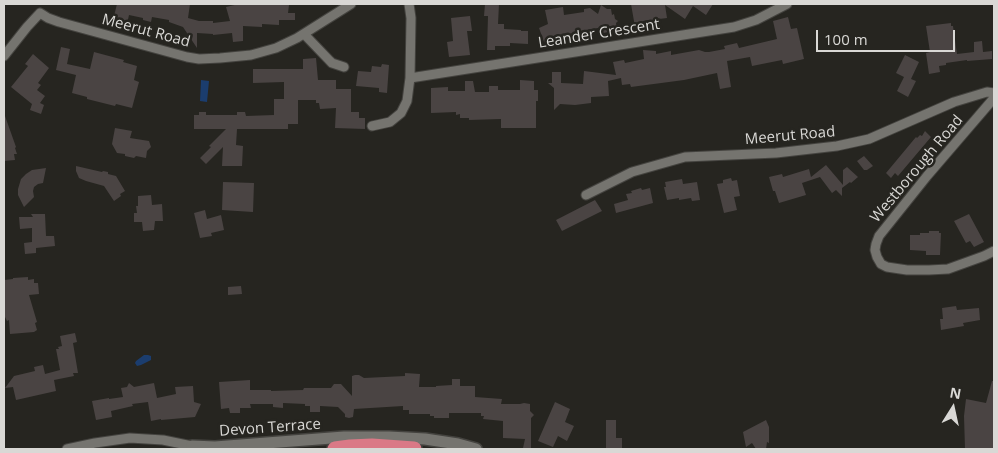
<!DOCTYPE html>
<html>
<head>
<meta charset="utf-8">
<style>
	body { margin:0 }
	#map { position:relative; width:998px; height:453px; overflow:hidden; background:#262520; font-family:"Open Sans",sans-serif }
	canvas { display:block }
	.frame { position:absolute; inset:0; border:5px solid #d9d8d5; pointer-events:none }
	.north { position:absolute; left:928px; top:383px; width:50px; height:50px; -webkit-text-stroke:4px #262520; paint-order:stroke; rotate:10deg; font-size:14px; font-weight:700; line-height:20px; text-align:center; color:#d9d8d5 }
	.north::after { content:''; display:block; margin:auto; width:18px; height:22px; background:#d9d8d5; clip-path:polygon(50% 0,100% 100%,50% 72%,0 100%) }
	.scale { position:absolute; left:816px; top:30px; width:139px; height:22px; box-sizing:border-box; border:2px solid #d9d8d5; border-top:0; padding-left:6px; font-size:15px; line-height:18px; white-space:nowrap; color:#d9d8d5; -webkit-text-stroke:4px #262520; paint-order:stroke }
</style>
</head>
<body>
<div id="map">
<canvas width="998" height="453"></canvas>
<div class="frame"></div>
<div class="north">N</div>
<div class="scale">100 m</div>
</div>
<script>
const ctx = document.querySelector('canvas').getContext('2d');
ctx.lineJoin = 'round';
function fillPath(path, color) {
  ctx.fillStyle = color;
  ctx.fill(path, 'evenodd');
}
function toPath(rows) {
  const path = new Path2D();
  for (const r of rows) {
    path.moveTo(r[0], r[1]);
    for (let i = 2; i < r.length; i += 2) path.lineTo(r[i], r[i + 1]);
  }
  return path;
}
function stroke(path, color, width, dash) {
  ctx.strokeStyle = color;
  ctx.lineWidth = width;
  ctx.lineCap = dash ? 'butt' : 'round';
  ctx.setLineDash(dash || []);
  ctx.stroke(path);
}
function write(font, color, halo, rows, align = 'center') {
  ctx.font = font + ' "Open Sans",sans-serif';
  ctx.lineWidth = 5;
  ctx.setLineDash([]);
  ctx.textBaseline = 'middle';
  ctx.strokeStyle = halo;
  ctx.fillStyle = color;
  for (const [text, x, y, turn = 0] of rows) {
    ctx.save();
    ctx.translate(x, y);
    ctx.rotate((+turn || 0) * Math.PI / 180);
    ctx.textAlign = isNaN(turn) ? turn : align;
    if (halo) ctx.strokeText(text, 0, 0);
    ctx.fillText(text, 0, 0);
    ctx.restore();
  }
}
fillPath(toPath([
	[201,80,209,81,207,102,200,101],
	[148,355,151,356,151,360,141,365,137,366,135,363,136,361,144,355]
]), '#1b3d6e');
fillPath(toPath([
	[117,4,190,4,188,18,199,21,213,21,213,23,230,21,226,7,239,4,268,4,289,5,288,13,295,13,295,20,279,20,279,25,262,24,262,27,243,26,243,41,233,42,232,33,213,35,213,34,197,33,197,48,183,27,169,22,169,20,152,17,151,22,143,20,143,18,129,15,127,24,113,20],
	[485,4,499,4,498,24,504,24,504,29,521,30,521,31,528,31,528,44,510,43,510,46,495,46,495,50,487,50,488,16,484,16],
	[631,4,713,4,706,15,693,6,685,19,665,5,667,18,643,21,643,25,635,27],
	[601,5,607,9,611,9,612,15,614,14,615,19,618,21,616,23,617,30,599,34,598,28,573,32,574,33,560,36,544,42,539,28,548,24,545,10,563,7,564,15,584,12,584,9,590,8,598,14],
	[470,16,472,31,467,31,470,55,449,57,447,42,453,41,451,18],
	[788,17,791,29,797,28,804,59,783,64,782,60,752,66,750,57,727,61,731,87,720,89,717,73,684,80,631,87,630,84,622,85,621,78,608,81,609,96,591,97,591,103,575,105,560,104,554,110,554,88,548,83,552,83,552,72,561,72,561,83,583,84,584,71,616,75,613,62,624,60,625,63,644,59,643,50,656,51,656,54,671,51,671,55,699,50,705,52,709,52,725,49,724,46,737,43,739,48,777,39,773,21],
	[951,23,951,26,953,26,957,54,974,52,974,42,982,41,983,52,992,51,992,59,967,61,967,60,946,63,946,65,939,66,940,72,929,74,926,53,930,52,926,26],
	[61,47,70,49,67,64,90,69,94,52,124,60,123,62,137,66,134,80,139,82,132,108,116,104,115,106,87,99,87,97,72,93,76,75,56,70],
	[33,54,49,68,38,83,41,85,37,90,45,96,40,103,44,105,41,114,30,110,32,104,11,87,28,66,25,64],
	[905,55,919,62,911,79,916,81,908,97,897,91,904,77,896,73],
	[316,58,318,80,336,80,336,89,351,89,351,112,359,112,359,118,365,118,365,129,335,128,336,108,320,109,319,103,316,103,316,100,298,100,298,124,288,124,288,129,237,129,236,145,243,146,242,166,222,166,223,147,206,164,200,158,211,147,209,146,226,129,194,129,194,115,199,115,199,112,206,112,206,115,237,115,237,112,245,112,246,116,274,115,274,99,284,99,284,82,253,83,253,69,303,69,303,59],
	[382,64,389,65,387,93,379,92,379,88,356,86,358,71,371,72,372,66,381,67],
	[520,80,534,81,534,90,538,90,538,101,536,101,536,128,501,128,501,119,469,120,469,118,460,118,460,114,456,115,456,112,431,113,431,88,448,87,448,91,465,91,465,81,473,81,475,92,489,92,489,86,498,86,498,90,520,90],
	[4,116,5,116,16,147,15,148,17,154,14,154,15,160,4,161],
	[115,128,132,131,130,138,149,141,151,147,147,151,146,158,136,156,134,158,125,156,125,154,117,153,112,144],
	[925,131,931,137,898,176,895,173,891,178,886,173,916,137,917,138,920,135,922,136],
	[864,156,873,166,867,170,864,170,857,161],
	[826,165,843,185,843,170,847,167,858,177,851,183,850,182,842,188,842,196,836,190,832,193,820,177,802,183,806,195,779,203,775,191,773,191,769,177,782,174,783,177,809,169,811,177],
	[76,166,102,172,103,171,108,172,108,174,116,176,125,191,120,194,121,196,114,201,104,186,86,181,79,178,76,171],
	[46,168,43,183,38,184,34,187,33,191,34,197,24,207,18,195,18,189,21,179,26,174,32,170],
	[731,178,732,181,737,180,740,196,734,197,737,210,724,213,717,184,723,183,723,180],
	[682,179,683,184,697,182,700,200,692,201,691,198,679,200,679,198,667,200,664,187,666,187,665,182],
	[223,182,254,183,253,212,222,210],
	[641,188,642,190,650,188,653,203,616,213,614,204,628,200,626,194,632,193,631,191],
	[151,195,152,205,162,204,163,221,155,221,154,230,143,231,142,222,134,222,134,213,137,213,136,206,138,206,138,196],
	[595,200,602,211,562,231,556,220],
	[205,210,207,219,221,215,224,230,211,233,212,236,200,238,194,213],
	[31,214,45,214,46,236,54,236,55,246,36,248,36,253,25,254,24,243,32,242,32,228,20,229,19,217,33,217],
	[969,214,984,242,974,247,970,241,966,243,954,221],
	[929,231,939,231,939,233,941,233,940,255,926,255,926,251,910,250,910,235,920,235,920,233,929,233],
	[28,277,28,280,34,279,34,283,38,283,39,294,29,295,37,322,35,323,37,330,34,332,10,334,9,320,7,321,5,317,4,318,4,280,13,279,13,278],
	[241,286,242,294,228,295,228,287],
	[956,306,957,310,979,308,980,320,963,323,964,326,941,330,940,319,943,319,942,308],
	[75,333,77,342,73,343,78,373,73,373,74,376,54,380,56,391,16,400,13,387,5,388,14,376,35,371,34,367,43,365,45,374,60,370,56,349,59,349,58,347,62,346,60,336],
	[405,373,420,374,419,387,436,387,436,386,452,385,452,379,460,379,460,386,475,386,475,397,502,399,501,404,520,404,524,403,530,404,530,411,534,415,531,418,531,449,523,448,525,439,503,438,503,421,483,419,484,416,481,416,481,413,449,413,449,418,434,418,434,416,430,416,430,414,409,414,409,410,403,410,403,406,354,409,353,417,349,418,345,417,345,414,338,407,320,406,320,412,310,412,310,406,305,406,305,404,283,403,283,408,273,407,273,404,250,404,251,408,240,408,240,413,230,413,229,408,221,409,219,382,250,380,250,390,271,390,271,391,303,390,304,388,331,388,334,384,341,384,352,396,352,376,355,375,359,375,364,378,405,376],
	[992,381,994,381,994,449,965,449,964,416,966,399,986,403],
	[129,383,134,387,154,383,157,398,176,394,175,387,193,386,194,402,201,404,195,417,161,420,161,419,151,421,148,402,132,404,133,406,111,411,112,417,96,420,92,401,109,398,109,399,123,397,121,388,127,387],
	[555,402,570,409,565,422,574,426,567,441,558,436,553,447,538,441],
	[606,420,616,420,616,438,622,438,622,449,606,449],
	[766,420,769,427,769,443,767,442,766,449,756,449,752,443,746,447,743,432]
]), '#4a4443');
const minor = toPath([
	[40,13,48,18,59,22,187,57,199,59,220,58,251,55,276,48,297,38,351,4],
	[304,34,329,60,332,63,344,67],
	[4,56,27,27,40,13],
	[410,78,734,27,756,20,787,4],
	[994,98,927,176,879,236,876,244,875,250,877,257,881,264,887,267,907,270,929,270,948,269,984,256,994,251],
	[372,126,390,122,401,113,407,101,410,78,411,18,409,4],
	[586,195,632,172,685,157,776,153,837,146,869,139,954,102,987,92,994,93],
	[67,449,95,443,130,438,163,440,192,446]
]);
const tertiary = toPath([
	[192,449,192,446,215,447,344,437,389,437,425,439,458,444,476,449]
]);
const motorway = toPath([
	[335,449,350,447,372,446,414,449]
]);
stroke(minor, '#44433f', 11);
stroke(tertiary, '#44433f', 14);
stroke(motorway, '#44433f', 18);
stroke(minor, '#75746f', 9);
stroke(tertiary, '#75746f', 11);
stroke(motorway, '#da7986', 15);
write('15px', '#d9d8d5', '#262520', [
	["Meerut Road",146,31,15],
	["Leander Crescent",599,34,-9],
	["Meerut Road",790,136,-5],
	["Westborough Road",917,169,-50],
	["Devon Terrace",270,428,-4]
]);
</script>
</body>
</html>
